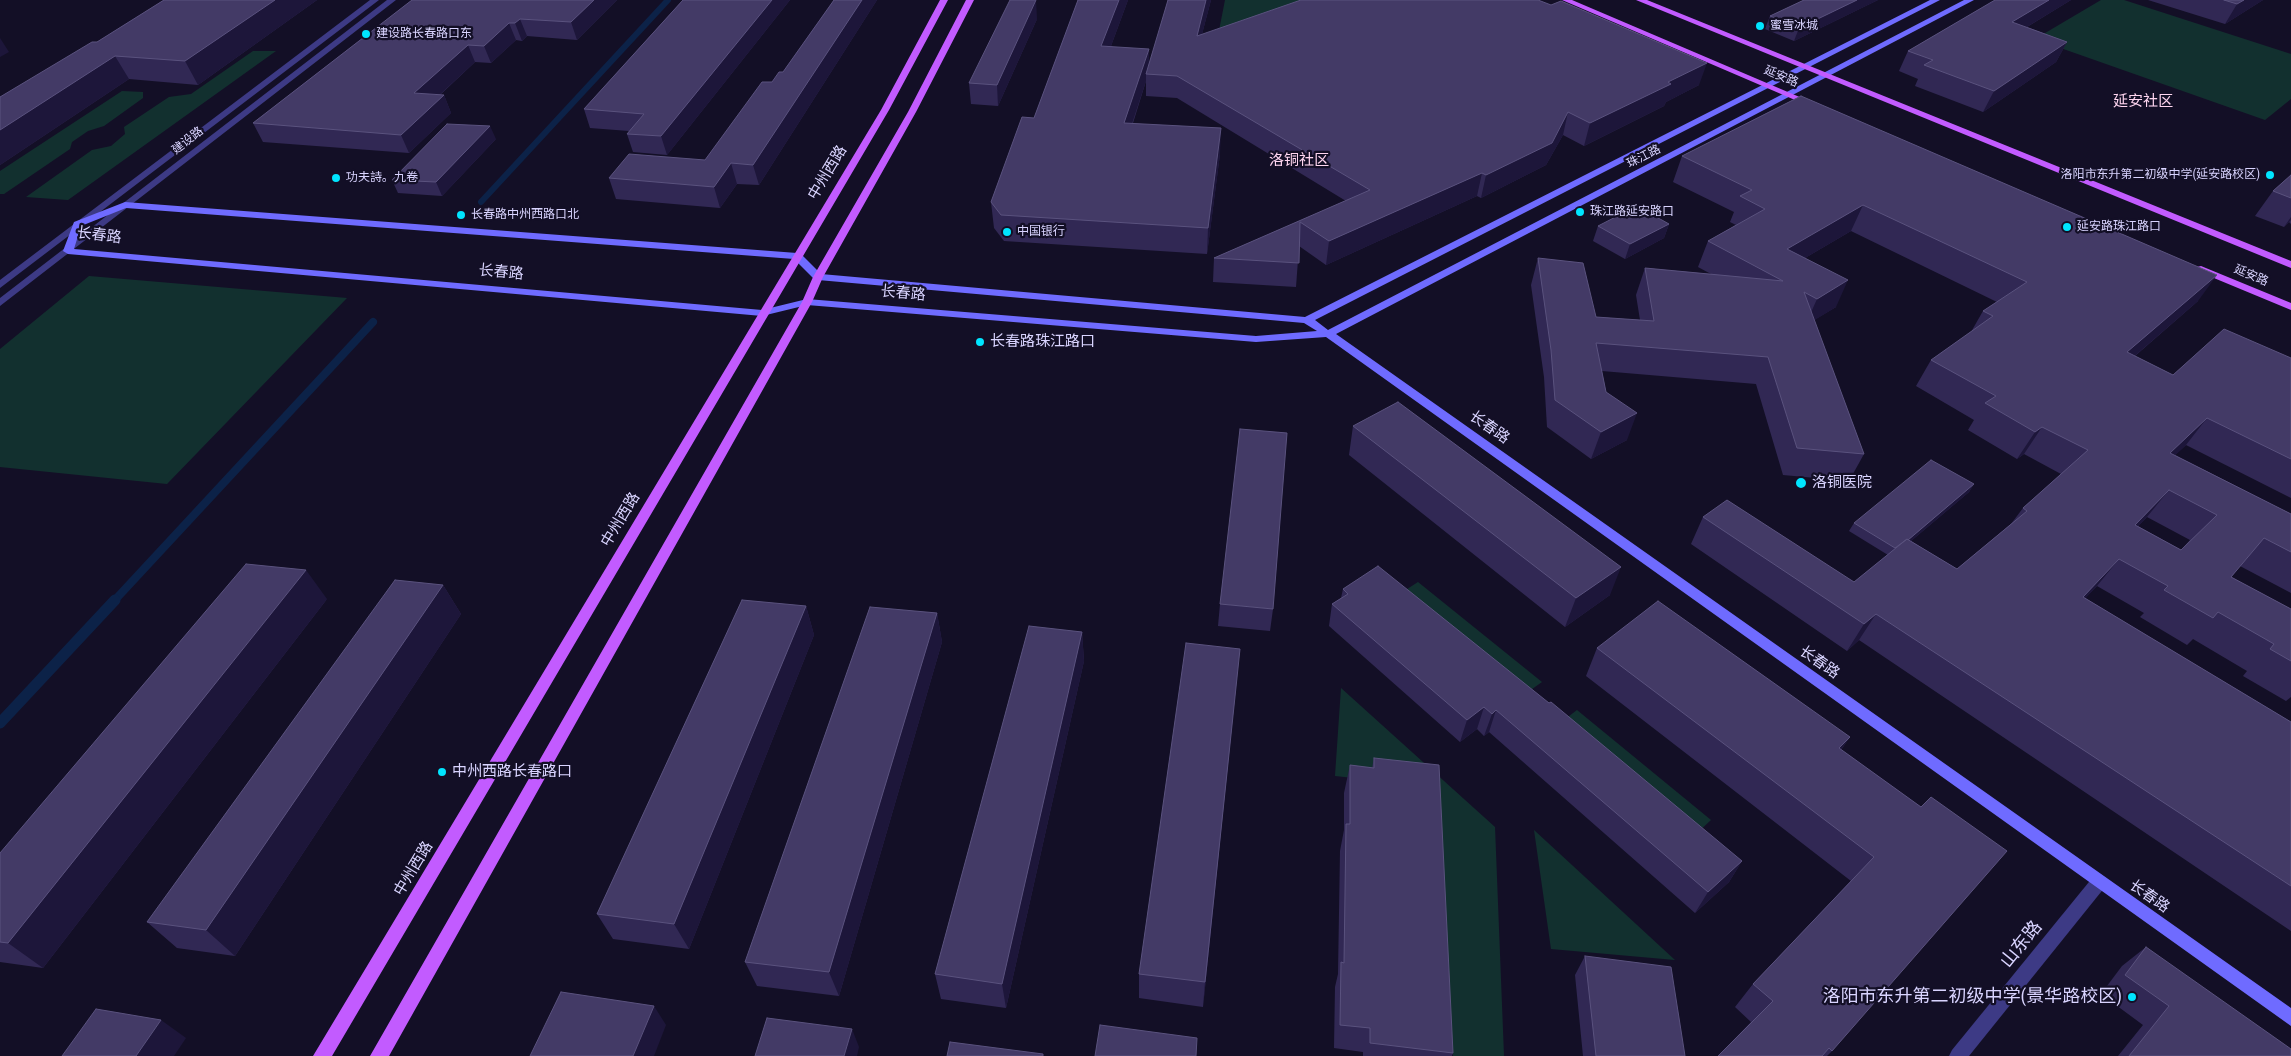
<!DOCTYPE html>
<html>
<head>
<meta charset="utf-8">
<style>
	body { margin:0 }
	canvas { display:block; background:#130f26 }
</style>
</head>
<body>
<canvas width="2291" height="1056"></canvas>
<script>
const ctx = document.querySelector('canvas').getContext('2d');
ctx.lineJoin = 'round';
function fillPath(path, color) {
  ctx.fillStyle = color;
  ctx.fill(path, 'evenodd');
}
function toPath(rows) {
  const path = new Path2D();
  for (const r of rows) {
    path.moveTo(r[0], r[1]);
    for (let i = 2; i < r.length; i += 2) path.lineTo(r[i], r[i + 1]);
  }
  return path;
}
function stroke(path, color, width, dash) {
  ctx.strokeStyle = color;
  ctx.lineWidth = width;
  ctx.lineCap = dash ? 'butt' : 'round';
  ctx.setLineDash(dash || []);
  ctx.stroke(path);
}
function write(font, color, halo, rows, align = 'center') {
  ctx.font = font + ' "Roboto Condensed","Noto Sans SC",sans-serif';
  ctx.lineWidth = 4.5;
  ctx.setLineDash([]);
  ctx.textBaseline = 'middle';
  ctx.strokeStyle = halo;
  ctx.fillStyle = color;
  for (const [text, x, y, turn = 0] of rows) {
    ctx.save();
    ctx.translate(x, y);
    ctx.rotate((+turn || 0) * Math.PI / 180);
    ctx.textAlign = isNaN(turn) ? turn : align;
    if (halo) ctx.strokeText(text, 0, 0);
    ctx.fillText(text, 0, 0);
    ctx.restore();
  }
}
fillPath(toPath([
	[1225,0,1300,0,1323,12,1216,46],
	[2101,0,2124,0,2291,54,2291,99,2265,120,2035,39],
	[253,51,276,51,68,200,26,197,92,150,111,146,125,134,124,127,169,97,191,94],
	[122,91,143,92,143,98,104,126,88,131,72,142,70,149,4,194,0,194,0,171],
	[89,276,347,298,167,484,0,467,0,349],
	[1418,582,1542,682,1525,694,1401,593],
	[1341,688,1495,827,1504,1056,1453,1056,1439,787,1335,776],
	[1577,710,1711,820,1695,835,1560,723],
	[1534,830,1675,960,1551,949]
]), '#12302f');
stroke(toPath([
	[481,202,668,0]
]), '#0c2248', 6);
stroke(toPath([
	[114,601,373,322]
]), '#0c2248', 8);
stroke(toPath([
	[0,723,115,600]
]), '#0c2248', 11);
fillPath(toPath([
	[2099,875,2105,877,2107,882,2105,887,1969,1056,1949,1056,1952,1050,2093,877,2099,875]
]), '#3d3a85');
fillPath(toPath([
	[370,0,379,0,0,288,0,280,370,0],
	[387,0,396,0,0,306,0,298,387,0]
]), '#3d3a85');
fillPath(toPath([
	[1930,0,1940,0,1315,320,1328,330,1964,0,1974,0,1336,334,2291,1008,2291,1026,1326,337,1256,342,807,305,762,316,68,254,63,251,74,222,125,202,797,253,801,254,821,274,1305,317,1930,0],
	[126,208,794,259,814,279,818,280,1304,323,1317,331,1256,336,807,299,762,310,74,249,81,226,126,208]
]), '#6f6bff');
fillPath(toPath([
	[940,0,948,0,889,110,332,1056,313,1056,881,110,940,0],
	[966,0,974,0,916,112,823,277,812,302,389,1056,370,1056,802,302,813,277,908,112,966,0],
	[1562,0,1572,0,1816,104,1809,106,1562,0],
	[1636,0,1647,0,2291,261,2291,268,1636,0],
	[2201,266,2291,303,2291,310,2197,271,2197,267,2201,266]
]), '#c25bff');
fillPath(toPath([
	[164,0,317,0,198,85,129,79,0,165,0,97,97,42],
	[412,0,617,0,577,40,527,36,522,41,516,40,491,63,475,62,440,95,444,95,451,113,409,153,263,142,253,123],
	[683,0,790,0,667,155,633,152,627,134,629,131,590,128,584,109],
	[834,0,877,0,759,185,737,184,720,208,616,199,609,178,705,160,772,82,783,72],
	[1078,0,1128,0,1111,46,1149,65,1168,0,1211,0,1202,34,1699,85,1666,102,1664,106,1584,146,1563,135,1546,165,1481,198,1477,196,1326,265,1299,246,1296,287,1213,282,1214,258,1346,201,1177,98,1146,96,1146,81,1133,123,1220,154,1207,254,1004,241,994,228,991,202,1034,118],
	[1804,0,1878,0,1794,41,1765,29,1770,16],
	[1995,0,2071,0,2027,27,2067,42,2056,62,1983,112,1915,86,1918,79,1899,71,1908,51],
	[2148,0,2263,0,2225,24],
	[1037,19,998,106,971,104,969,83],
	[1801,96,2198,301,2135,356,2173,375,2291,358,2291,498,2186,445,2175,455,2291,514,2291,593,2240,566,2231,577,2291,609,2291,697,2286,701,2243,676,2247,671,2193,639,2187,645,2140,617,2144,613,2097,586,2085,598,2291,722,2291,931,1859,640,1847,651,1691,544,1703,517,1854,582,1888,555,1849,531,1854,523,1974,484,1969,492,1911,541,1957,569,2011,524,2023,508,2061,474,2024,454,2017,459,1968,430,1974,420,1916,386,1931,360,1971,332,1983,311,1997,302,1851,231,1805,258,1836,307,1814,320,1864,454,1849,481,1783,475,1756,384,1602,371,1606,392,1627,440,1591,459,1547,427,1544,377,1531,285,1538,258,1596,317,1640,320,1636,295,1645,268,1711,274,1698,267,1708,241,1736,225,1730,222,1734,212,1673,182,1682,156],
	[2147,517,2190,540,2181,550,2138,526],
	[496,139,442,196,398,193,392,180],
	[2291,175,2291,224,2289,222,2284,227,2255,216,2273,191],
	[1669,224,1664,238,1625,259,1593,241,1598,226],
	[1353,426,1610,595,1565,627,1349,455],
	[443,585,461,614,235,956,177,948,147,922],
	[1343,589,1742,861,1729,882,1695,913,1489,732,1484,736,1477,729,1460,742,1329,626,1332,604,1341,598],
	[327,599,43,968,0,962,0,853],
	[1220,604,1273,609,1270,631,1218,626],
	[806,606,814,635,689,949,613,939,597,914],
	[937,613,942,642,839,996,757,986,745,962],
	[1082,632,1084,661,1006,1008,941,999,935,974],
	[1597,648,1850,737,1841,750,1921,807,1832,1051,1827,1056,1718,1056,1751,1022,1735,1007,1753,984,1851,881,1586,676],
	[1237,677,1203,1007,1139,998,1139,974],
	[1374,758,1453,1053,1452,1056,1363,1056,1363,1052,1334,1048,1335,987,1338,974,1340,851,1344,830,1344,793,1350,765,1372,768],
	[2146,947,2291,1056,2118,1056,2143,1025,2101,994,2122,966],
	[1585,956,1685,1056,1583,1056,1575,975]
]), '#312854');
fillPath(toPath([
	[275,0,317,0,198,85,185,61],
	[594,0,617,0,577,40,571,22],
	[772,0,790,0,667,155,661,136],
	[862,0,877,0,759,185,753,165],
	[1036,0,1037,19,998,106,997,85],
	[1119,0,1128,0,1102,70,1101,46],
	[1206,0,1211,0,1196,57,1197,36],
	[1857,0,1878,0,1794,41,1799,28],
	[2049,0,2071,0,2002,42,2012,22],
	[2244,0,2263,0,2225,24,2237,4],
	[520,19,527,36,522,41,515,23],
	[509,23,516,40,491,63,484,46],
	[0,38,9,52,0,57],
	[2067,42,2056,62,1983,112,1994,91],
	[468,45,475,62,422,111,414,93],
	[1149,49,1149,74,1146,74,1146,81,1124,148,1124,123],
	[115,56,129,79,0,165,0,130],
	[1707,63,1699,85,1666,102,1664,106,1584,146,1590,123,1668,82],
	[444,95,451,113,409,153,401,135],
	[1568,112,1563,135,1546,165,1481,198,1486,175],
	[490,126,496,139,442,196,436,182],
	[1221,128,1220,154,1207,254,1208,228],
	[731,163,737,184,720,208,714,187],
	[1482,173,1477,196,1326,265,1329,241],
	[1863,205,1851,231,1776,275,1787,249],
	[2291,217,2291,220,2284,227],
	[1669,224,1664,238,1625,259,1630,244],
	[2217,275,2198,301,2108,379,2127,352],
	[1848,280,1836,307,1805,326,1817,299],
	[1637,413,1627,440,1591,459,1601,432],
	[2207,418,2186,445,2149,480,2170,453],
	[2042,427,2024,454,2017,459,2035,432],
	[1974,484,1969,492,1892,557,1897,550],
	[2169,490,2147,517,2113,552,2135,525],
	[2119,559,2097,586,2061,624,2083,597],
	[1621,567,1610,595,1565,627,1576,598],
	[306,570,327,599,43,968,8,943],
	[443,585,461,614,235,956,206,930],
	[806,606,814,635,689,949,674,924],
	[937,613,942,642,839,996,829,972],
	[1876,614,1859,640,1847,651,1864,624],
	[1082,632,1084,661,1006,1008,1002,984],
	[1240,649,1237,677,1203,1007,1205,982],
	[1484,707,1477,729,1460,742,1467,720],
	[1496,710,1489,732,1484,736,1492,714],
	[1850,737,1831,764,1839,748],
	[1742,861,1729,882,1695,913,1708,892],
	[654,1006,666,1025,654,1056,633,1056],
	[161,1020,186,1038,174,1056,136,1056],
	[852,1029,859,1047,857,1056,844,1056]
]), '#1d163a');
const building = toPath([
	[164,0,275,0,185,61,115,56,0,130,0,97,92,42,97,42,164,0],
	[412,0,594,0,571,22,520,19,515,23,509,23,484,46,468,45,414,93,444,95,401,135,253,123,412,0],
	[683,0,772,0,661,136,627,134,644,114,584,109,683,0],
	[834,0,862,0,753,165,731,163,714,187,609,178,629,154,705,160,762,82,772,82,779,72,783,72,834,0],
	[1010,0,1036,0,997,85,969,83,1010,0],
	[1078,0,1119,0,1101,46,1149,49,1124,123,1221,128,1208,228,1001,215,991,202,1022,117,1034,118,1078,0],
	[1168,0,1206,0,1197,36,1301,0,1538,0,1551,5,1561,1,1707,63,1668,82,1671,84,1590,123,1568,112,1552,143,1486,175,1482,173,1329,241,1300,222,1299,263,1214,258,1370,190,1177,76,1146,74,1168,0],
	[1804,0,1857,0,1799,28,1770,16,1804,0],
	[1995,0,2049,0,2012,22,2067,42,1994,91,1924,65,1933,60,1908,51,1995,0],
	[2224,0,2244,0,2237,4,2224,0],
	[1801,96,2217,275,2127,352,2173,375,2224,329,2291,358,2291,459,2207,418,2170,453,2291,514,2291,552,2264,538,2231,577,2291,609,2291,661,2270,649,2274,644,2218,612,2213,618,2164,590,2168,586,2119,559,2083,597,2291,722,2291,886,1876,614,1864,624,1703,517,1727,500,1854,582,1907,539,1957,569,2027,511,2023,508,2088,450,2042,427,2035,432,1985,403,1996,396,1931,360,1993,316,1983,311,2027,282,1863,205,1787,249,1848,280,1817,299,1804,292,1864,454,1797,448,1768,357,1596,343,1606,392,1637,413,1601,432,1555,400,1551,350,1538,258,1583,263,1596,317,1654,321,1645,268,1783,281,1708,241,1765,209,1740,196,1752,190,1682,156,1801,96],
	[2169,490,2217,515,2181,550,2135,525,2169,490],
	[447,124,490,126,436,182,392,180,447,124],
	[2291,175,2291,198,2273,191,2291,175],
	[1637,206,1669,224,1630,244,1598,226,1637,206],
	[1398,402,1621,567,1576,598,1353,426,1398,402],
	[1240,429,1287,433,1273,609,1220,604,1240,429],
	[1931,460,1974,484,1908,540,1907,539,1895,548,1854,523,1931,460],
	[246,564,306,570,8,943,0,942,0,853,246,564],
	[1378,566,1549,703,1551,702,1742,861,1708,892,1496,710,1492,714,1484,707,1467,720,1332,604,1348,594,1343,589,1378,566],
	[395,580,443,585,206,930,147,922,395,580],
	[742,600,806,606,674,924,597,914,742,600],
	[1658,601,1850,737,1839,748,1921,807,1931,797,2007,851,1832,1051,1829,1048,1822,1056,1718,1056,1773,1001,1753,984,1874,857,1597,648,1658,601],
	[870,607,937,613,829,972,745,962,870,607],
	[1029,626,1082,632,1002,984,935,974,1029,626],
	[1186,643,1240,649,1205,982,1139,974,1186,643],
	[1374,758,1439,765,1453,1053,1370,1043,1370,1028,1340,1025,1341,962,1344,963,1346,824,1350,824,1350,765,1374,768,1374,758],
	[2146,947,2291,1049,2291,1056,2129,1056,2169,1006,2125,975,2146,947],
	[1585,956,1671,967,1685,1056,1596,1056,1585,956],
	[561,992,654,1006,633,1056,530,1056,561,992],
	[96,1009,161,1020,136,1056,62,1056,96,1009],
	[767,1018,852,1029,844,1056,755,1056,767,1018],
	[1100,1025,1197,1038,1196,1056,1095,1056,1100,1025],
	[950,1042,1043,1054,1043,1056,947,1056,950,1042]
]);
fillPath(building, '#433a66');
stroke(building, '#5a527e', 1);
for (const [x, y, r, color] of [
	[1760,26,5,"#00e5ff"],
	[366,34,5,"#00e5ff"],
	[2270,175,5,"#00e5ff"],
	[336,178,5,"#00e5ff"],
	[1580,212,5,"#00e5ff"],
	[461,215,5,"#00e5ff"],
	[2067,227,5,"#00e5ff"],
	[1007,232,5,"#00e5ff"],
	[980,342,5,"#00e5ff"],
	[1801,483,6,"#00e5ff"],
	[442,772,5,"#00e5ff"],
	[2132,997,5,"#00e5ff"]
]) {
  const dot = new Path2D();
  dot.arc(x, y, r, 0, 2 * Math.PI);
  ctx.fillStyle = color;
  ctx.fill(dot);
  stroke(dot, '#130f26', 2);
}
write('12px', '#d9d4ff', '#130f26', [
	["蜜雪冰城",1770,26],
	["建设路长春路口东",376,34],
	["洛阳市东升第二初级中学(延安路校区)",2260,175,"right"],
	["功夫詩。九卷",346,178],
	["珠江路延安路口",1590,212],
	["长春路中州西路口北",471,215],
	["延安路珠江路口",2077,227],
	["中国银行",1017,232]
], 'left');
write('12px', '#d9d4ff', '#130f26', [
	["延安路",1781,77,23],
	["建设路",188,141,-38],
	["珠江路",1644,157,-27],
	["延安路",2251,276,23]
]);
write('15px', '#ffd6f0', '#130f26', [
	["延安社区",2143,102],
	["洛铜社区",1299,161]
]);
write('15px', '#d9d4ff', '#130f26', [
	["中州西路",828,173,-59],
	["长春路",99,236,7],
	["长春路",501,273,5],
	["长春路",903,294,5],
	["长春路",1489,428,35],
	["中州西路",621,520,-59],
	["长春路",1819,663,35],
	["中州西路",414,869,-59],
	["长春路",2149,897,35]
]);
write('15px', '#d9d4ff', '#130f26', [
	["长春路珠江路口",990,342],
	["洛铜医院",1812,483],
	["中州西路长春路口",452,772]
], 'left');
write('18px', '#d9d4ff', '#130f26', [
	["山东路",2022,945,-51]
]);
write('18px', '#d9d4ff', '#130f26', [
	["洛阳市东升第二初级中学(景华路校区)",2122,997]
], 'right');
</script>
</body>
</html>
